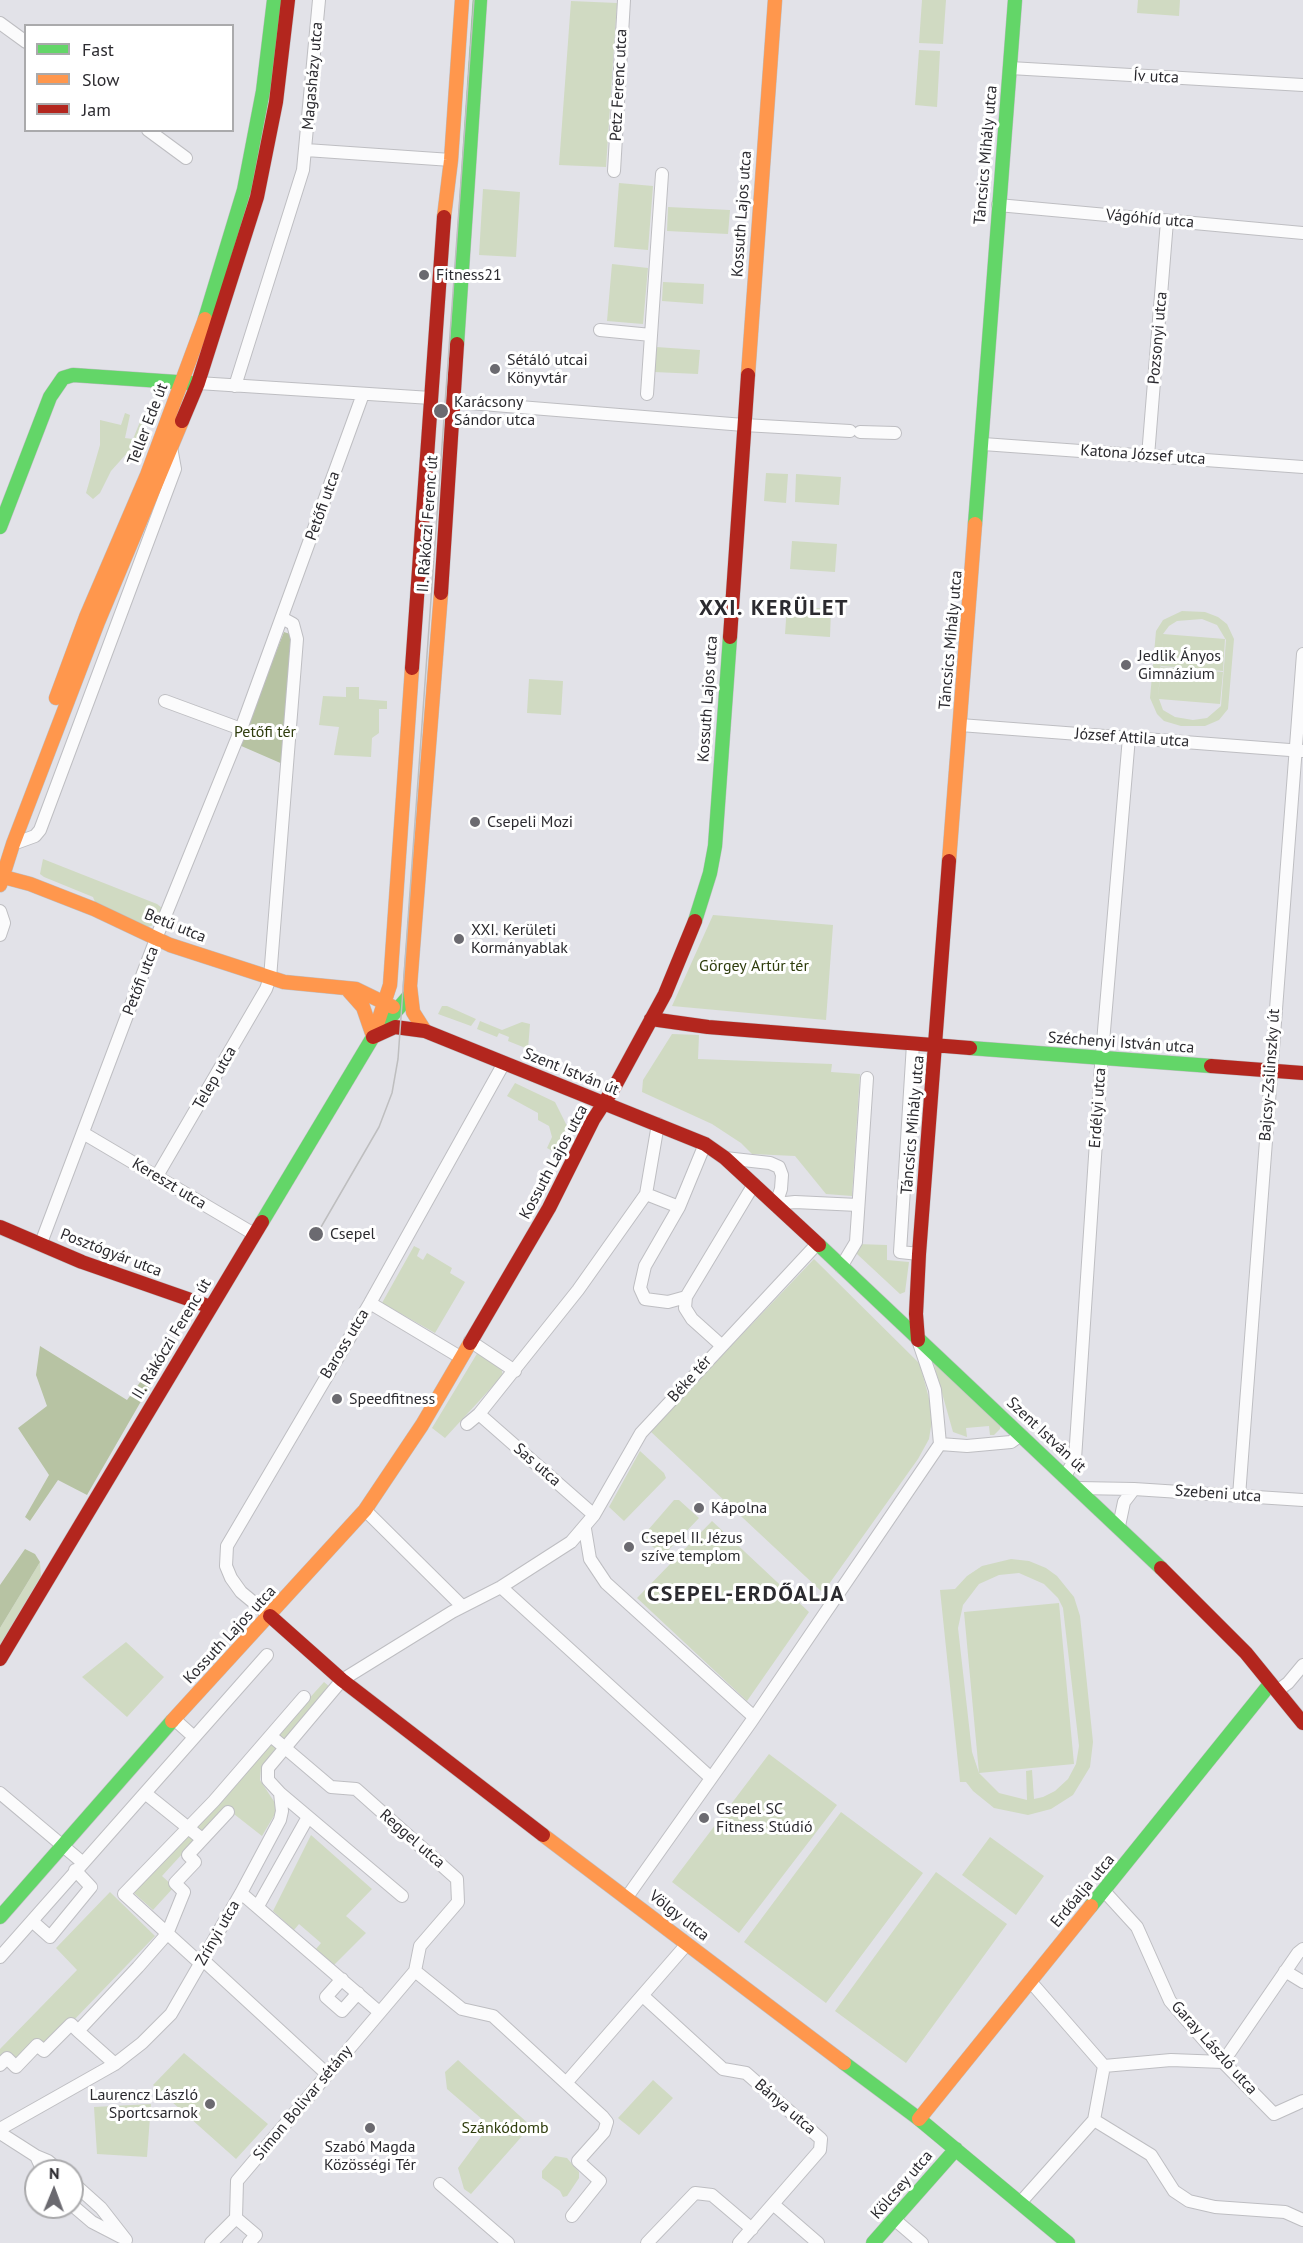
<!DOCTYPE html>
<html>
<head>
<meta charset="utf-8">
<style>
	body { margin:0 }
	#map { position:relative; width:1303px; height:2243px; overflow:hidden; background:#e2e2e8; font-family:"PT Sans",sans-serif }
	canvas { display:block }
	.legend { position:absolute; left:24px; top:24px; width:210px; height:108px; box-sizing:border-box; background:#fff; border:2px solid #aaaaac; margin:0; padding:8px 10px; list-style:none; font-size:18px; color:#2b2a2f }
	.legend li { display:flex; align-items:center; gap:12px; height:30px }
	.legend b { width:30px; border:2px solid #aaaaac }
	.north { position:absolute; left:24px; top:2159px; width:60px; height:60px; box-sizing:border-box; background:#fff; border:2px solid #aaaaac; border-radius:50%; rotate:1deg; font-size:16px; font-weight:700; line-height:24px; text-align:center; color:#2b2a2f }
	.north::after { content:''; display:block; margin:auto; width:21px; height:27px; background:#6b6a70; clip-path:polygon(50% 0,100% 100%,50% 72%,0 100%) }
</style>
</head>
<body>
<div id="map">
<canvas width="1303" height="2243"></canvas>
<ul class="legend">
<li><b style="height:8px;background:#63d668"></b>Fast</li>
<li><b style="height:8px;background:#ff974d"></b>Slow</li>
<li><b style="height:8px;background:#b3261e"></b>Jam</li>
</ul>
<div class="north">N</div>
</div>
<script>
const ctx = document.querySelector('canvas').getContext('2d');
ctx.lineJoin = 'round';
function fillPath(path, color) {
  ctx.fillStyle = color;
  ctx.fill(path, 'evenodd');
}
function toPath(rows) {
  const path = new Path2D();
  for (const r of rows) {
    path.moveTo(r[0], r[1]);
    for (let i = 2; i < r.length; i += 2) path.lineTo(r[i], r[i + 1]);
  }
  return path;
}
function stroke(path, color, width, dash) {
  ctx.strokeStyle = color;
  ctx.lineWidth = width;
  ctx.lineCap = dash ? 'butt' : 'round';
  ctx.setLineDash(dash || []);
  ctx.stroke(path);
}
function write(font, color, halo, rows, align = 'center') {
  ctx.font = font + ' "PT Sans",sans-serif';
  ctx.lineWidth = 6;
  ctx.setLineDash([]);
  ctx.textBaseline = 'middle';
  ctx.strokeStyle = halo;
  ctx.fillStyle = color;
  for (const [text, x, y, turn = 0] of rows) {
    ctx.save();
    ctx.translate(x, y);
    ctx.rotate((+turn || 0) * Math.PI / 180);
    ctx.textAlign = isNaN(turn) ? turn : align;
    if (halo) ctx.strokeText(text, 0, 0);
    ctx.fillText(text, 0, 0);
    ctx.restore();
  }
}
fillPath(toPath([
	[922,0,946,0,943,44,919,43],
	[1138,0,1180,0,1179,16,1137,13],
	[571,1,617,3,606,167,559,165],
	[919,50,940,51,937,107,915,105],
	[619,183,653,186,648,250,614,247],
	[483,189,520,192,516,257,479,255],
	[668,207,730,210,728,234,667,231],
	[612,264,648,268,643,324,607,321],
	[663,282,704,284,703,304,662,301],
	[656,347,700,350,698,374,654,372],
	[125,413,130,415,125,438,133,439,142,417,146,420,137,442,111,471,100,493,93,499,86,493,100,445,100,420,121,425],
	[766,473,788,474,786,503,764,501],
	[796,474,841,477,839,505,795,502],
	[792,541,837,544,835,572,790,569],
	[787,606,831,609,830,637,785,634],
	[1182,611,1205,612,1218,617,1227,624,1234,639,1228,709,1219,720,1205,726,1181,726,1164,721,1157,714,1150,698,1156,631,1163,620],
	[1202,619,1217,625,1226,640,1221,706,1207,718,1193,720,1175,717,1163,710,1159,699,1220,704,1223,672,1161,667,1158,698,1163,639,1161,666,1223,671,1225,639,1163,634,1169,626,1177,621],
	[529,679,563,681,561,715,527,713],
	[346,687,359,687,359,699,387,701,387,709,379,709,379,733,372,738,371,757,334,755,339,727,319,725,323,696,346,697],
	[43,859,157,904,162,908,156,924,145,928,95,902,93,897,44,877,40,874],
	[713,915,833,925,826,1020,672,1006],
	[442,1006,447,1006,476,1019,471,1026,438,1014],
	[480,1021,502,1030,522,1022,530,1024,528,1049,508,1041,509,1037,499,1033,497,1037,477,1029],
	[672,1034,699,1035,698,1059,832,1064,831,1072,860,1074,852,1196,826,1194,795,1156,752,1154,741,1143,712,1124,642,1092,643,1080],
	[515,1083,555,1102,567,1126,556,1153,547,1148,552,1137,549,1126,538,1120,538,1113,507,1096],
	[857,1244,887,1245,887,1260,909,1262,905,1292,900,1294,857,1254],
	[414,1246,420,1249,417,1256,423,1260,427,1253,452,1268,450,1273,465,1282,435,1333,382,1303],
	[814,1259,920,1364,933,1414,929,1439,918,1459,824,1591,821,1591,650,1431],
	[478,1352,501,1368,503,1375,445,1438,432,1428],
	[933,1361,1001,1422,1000,1429,994,1435,990,1435,989,1426,966,1428,967,1437,953,1432],
	[640,1451,664,1473,666,1478,624,1521,609,1507],
	[674,1500,679,1500,699,1518,663,1556,642,1537],
	[712,1521,809,1612,747,1701,637,1598],
	[1011,1559,1029,1561,1046,1568,1057,1576,1074,1597,1080,1616,1093,1742,1090,1767,1073,1795,1051,1809,1028,1815,994,1808,973,1791,966,1782,960,1782,940,1590,955,1589,967,1576,982,1566],
	[1019,1573,1044,1584,1058,1598,1063,1608,1079,1746,1076,1764,1068,1779,1055,1791,1043,1797,1034,1799,1032,1770,1026,1771,1027,1800,999,1793,979,1773,1074,1764,1059,1603,964,1612,979,1773,972,1752,958,1628,963,1605,979,1584,999,1575],
	[40,1562,41,1576,0,1645,0,1628],
	[126,1642,164,1677,127,1717,82,1677],
	[324,1682,330,1687,261,1768,260,1780,277,1806,275,1814,262,1836,225,1807,162,1876,174,1887,153,1910,134,1893],
	[769,1754,837,1805,739,1933,672,1882],
	[841,1812,923,1873,826,2003,744,1942],
	[311,1835,372,1889,346,1916,366,1933,334,1965,316,1949,321,1943,299,1924,294,1930,273,1911],
	[990,1837,1044,1876,1016,1915,962,1875],
	[936,1872,1007,1924,906,2063,835,2011],
	[110,1892,155,1936,73,2021,43,2046,17,2063,0,2061,0,2049,77,1970,56,1948],
	[184,2053,268,2124,236,2159,153,2085],
	[458,2060,531,2126,471,2194,464,2189,458,2168,486,2130,483,2120,447,2089,445,2072],
	[653,2080,673,2098,639,2135,618,2118],
	[151,2104,147,2157,97,2154,94,2107],
	[555,2156,567,2158,579,2172,579,2178,567,2196,563,2197,560,2191,542,2178,542,2171]
]), '#d0dac2');
fillPath(toPath([
	[284,632,293,635,285,765,239,745],
	[40,1346,127,1400,144,1377,151,1384,87,1495,58,1480,30,1521,25,1517,49,1475,18,1428,47,1406,36,1375],
	[25,1549,35,1554,40,1562,0,1628,0,1585]
]), '#b7c3a3');
const street = toPath([
	[0,23,26,42],
	[1010,68,1303,85],
	[148,130,186,158],
	[306,150,451,160],
	[614,171,624,0],
	[998,205,1303,233],
	[600,330,651,335],
	[198,383,431,398],
	[235,386,303,170,319,0],
	[647,394,662,174],
	[457,402,744,425,850,431],
	[860,432,895,433],
	[983,444,1303,467],
	[1148,456,1167,221],
	[165,701,241,729],
	[960,725,1303,751],
	[13,844,35,836,40,830,175,469,171,447],
	[0,911,4,923,0,935],
	[913,1044,900,1252,919,1254],
	[83,1133,254,1234],
	[725,1158,770,1163,779,1167,782,1175,781,1189,776,1204,795,1202,858,1205],
	[157,1176,266,989,270,978,297,639,293,624,282,618],
	[646,1194,658,1124],
	[41,1243,159,931,241,729,363,394],
	[841,1267,856,1242,867,1078],
	[686,1297,668,1302,645,1299,640,1288,645,1266,679,1207,705,1144],
	[370,1303,460,1357],
	[918,1340,935,1390,940,1444],
	[470,1341,515,1371],
	[721,1345,692,1319,685,1308,686,1297,754,1184],
	[479,1414,594,1515],
	[467,1424,479,1414,578,1290,646,1194,679,1207],
	[940,1444,967,1446,1011,1442,1021,1435],
	[1065,1476,1075,1459,1101,1066,1129,737],
	[1078,1488,1134,1489,1303,1500],
	[1239,1496,1303,654],
	[365,1510,462,1606],
	[1119,1526,1124,1502,1134,1489],
	[585,1529,590,1559,606,1583,754,1717],
	[501,1587,711,1778],
	[270,1616,241,1592,231,1578,226,1566,227,1546,370,1303,504,1063],
	[1277,1691,1288,1683,1303,1665],
	[174,1719,194,1737],
	[271,1736,331,1787,356,1789,457,1879,458,1902,420,1946,415,1971],
	[0,1793,82,1862],
	[145,1793,202,1839],
	[280,1793,402,1896],
	[1105,1892,1137,1927,1170,2001,1223,2062,1274,2114,1303,2101],
	[241,1893,378,2011],
	[627,1897,751,1722,940,1444],
	[258,1906,308,1817],
	[32,1921,50,1937,91,1887,75,1870],
	[0,1957,267,1655],
	[203,1960,327,2074],
	[201,1964,124,1894,214,1801,304,1697],
	[415,1971,462,2009,493,2016,603,2117,607,2122,604,2132,578,2161,600,2181,572,2216],
	[1285,1971,1303,1982],
	[342,1979,326,1997,342,2011,358,1993],
	[1030,1981,1104,2066],
	[643,1996,723,2069,746,2073,821,2139,820,2150,739,2243],
	[78,2031,115,2064],
	[1223,2062,1298,1953,1303,1949],
	[0,2065,7,2058,16,2067,37,2045,44,2051,71,2024,78,2031,138,1967,167,1934,184,1892,175,1883,195,1862,188,1855,228,1812],
	[1104,2066,1171,2060,1223,2062],
	[566,2083,687,1944],
	[1094,2120,1151,2155,1174,2191,1189,2201,1215,2207,1285,2212,1303,2220],
	[0,2129,115,2064,142,2043,171,2014,241,1893,280,1820,282,1811,280,1793,268,1780,268,1768,342,1680,452,1612,501,1587,571,1542,594,1515,641,1433,817,1244],
	[0,2133,36,2156,43,2171],
	[36,2156,48,2161,60,2171],
	[72,2182,101,2208,126,2240],
	[440,2184,508,2243],
	[1020,2203,1094,2120,1104,2066],
	[773,2204,818,2243],
	[72,2205,92,2222,121,2237],
	[236,2218,256,2235,249,2243],
	[894,2219,922,2243],
	[211,2243,236,2218,237,2181,415,1971],
	[647,2243,695,2193,712,2195,752,2229]
]);
const fast = toPath([
	[205,319,244,190,263,91,274,0],
	[457,344,480,0],
	[975,524,1015,0],
	[0,527,50,397,63,378,73,375,191,383],
	[695,921,710,873,715,846,730,637],
	[970,1048,1211,1066],
	[262,1222,373,1037,410,995],
	[819,1245,1161,1568],
	[1091,1906,1270,1684],
	[0,1917,172,1721],
	[844,2063,919,2119,1068,2243],
	[873,2243,956,2149]
]);
const slow = toPath([
	[444,217,451,160,462,0],
	[748,375,775,0],
	[56,698,86,617,147,475,205,319],
	[949,861,975,524],
	[0,876,30,884,94,909,170,945,284,982,356,989,393,1007],
	[0,885,13,844,98,622,182,421],
	[347,989,363,1007,373,1036],
	[425,1031,413,1012,410,986,441,593],
	[373,1037,390,985,412,668],
	[172,1721,365,1510,422,1425,470,1343],
	[543,1835,844,2063],
	[919,2119,1091,1906]
]);
const jam = toPath([
	[182,421,198,383,257,197,276,102,288,0],
	[441,593,457,344],
	[730,637,748,375],
	[412,668,444,217],
	[651,1019,708,1027,970,1048],
	[373,1037,395,1027,425,1031,705,1144,725,1158,819,1245],
	[1211,1066,1303,1073],
	[0,1227,82,1262,211,1307],
	[918,1340,916,1314,919,1254,949,861],
	[470,1343,549,1208,593,1120,615,1086,665,994,695,921],
	[1161,1568,1246,1653,1303,1723],
	[270,1616,342,1680,543,1835],
	[0,1659,262,1222]
]);
stroke(street, '#bebec2', 14);
stroke(fast, '#bebec2', 15);
stroke(slow, '#bebec2', 15);
stroke(jam, '#bebec2', 15);
stroke(street, '#fbfbfc', 12);
stroke(fast, '#63d668', 14);
stroke(slow, '#ff974d', 14);
stroke(jam, '#b3261e', 14);
stroke(toPath([
	[317,1234,379,1127,392,1093,398,1059,474,0]
]), '#bebebf', 1.5);
for (const [x, y, r, color] of [
	[424,275,6,"#6b6a70"],
	[495,369,6,"#6b6a70"],
	[441,411,8,"#6b6a70"],
	[1126,665,6,"#6b6a70"],
	[475,822,6,"#6b6a70"],
	[459,939,6,"#6b6a70"],
	[316,1234,8,"#6b6a70"],
	[337,1399,6,"#6b6a70"],
	[699,1508,6,"#6b6a70"],
	[629,1547,6,"#6b6a70"],
	[704,1818,6,"#6b6a70"],
	[210,2104,6,"#6b6a70"],
	[370,2128,6,"#6b6a70"]
]) {
  const dot = new Path2D();
  dot.arc(x, y, r, 0, 2 * Math.PI);
  ctx.fillStyle = color;
  ctx.fill(dot);
  stroke(dot, '#fff', 2);
}
write('16px', '#2b2a2f', '#fff', [
	["Magasházy utca",313,76,-85],
	["Ív utca",1156,77,3],
	["Petz Ferenc utca",619,85,-87],
	["Táncsics Mihály utca",986,155,-85],
	["Kossuth Lajos utca",742,214,-86],
	["Vágóhíd utca",1150,219,5],
	["Pozsonyi utca",1158,338,-85],
	["Teller Ede út",148,424,-69],
	["Katona József utca",1143,455,4],
	["Petőfi utca",323,506,-70],
	["II. Rákóczi Ferenc út",428,524,-86],
	["Táncsics Mihály utca",951,640,-85],
	["Kossuth Lajos utca",708,699,-86],
	["József Attila utca",1132,738,4],
	["Betű utca",175,926,22],
	["Petőfi utca",141,981,-69],
	["Széchenyi István utca",1121,1043,4],
	["Szent István út",571,1072,22],
	["Bajcsy-Zsilinszky út",1270,1075,-86],
	["Telep utca",215,1078,-60],
	["Erdélyi utca",1098,1108,-86],
	["Táncsics Mihály utca",913,1125,-85],
	["Kossuth Lajos utca",554,1162,-62],
	["Kereszt utca",169,1184,31],
	["Posztógyár utca",111,1253,21],
	["II. Rákóczi Ferenc út",172,1339,-59],
	["Baross utca",345,1344,-59],
	["Béke tér",690,1379,-48],
	["Szent István út",1046,1435,43],
	["Sas utca",537,1465,41],
	["Szebeni utca",1218,1494,4],
	["Kossuth Lajos utca",230,1635,-47],
	["Reggel utca",412,1839,41],
	["Erdőalja utca",1083,1891,-50],
	["Völgy utca",679,1916,38],
	["Zrínyi utca",218,1933,-60],
	["Garay László utca",1214,2048,48],
	["Simon Bolivar sétány",303,2103,-50],
	["Bánya utca",785,2107,41],
	["Kölcsey utca",902,2185,-49]
]);
write('16px', '#2b2a2f', '#fff', [
	["Fitness21",436,275],
	["Sétáló utcai",507,360],
	["Könyvtár",507,378],
	["Karácsony",454,402],
	["Sándor utca",454,420],
	["Jedlik Ányos",1138,656],
	["Gimnázium",1138,674],
	["Csepeli Mozi",487,822],
	["XXI. Kerületi",471,930],
	["Kormányablak",471,948],
	["Csepel",330,1234],
	["Speedfitness",349,1399],
	["Kápolna",711,1508],
	["Csepel II. Jézus",641,1538],
	["szíve templom",641,1556],
	["Csepel SC",716,1809],
	["Fitness Stúdió",716,1827],
	["Laurencz László",198,2095,"right"],
	["Sportcsarnok",198,2113,"right"],
	["Szabó Magda",370,2147,"center"],
	["Közösségi Tér",370,2165,"center"]
], 'left');
write('16px', '#2f3d0d', '#fff', [
	["Petőfi tér",265,732],
	["Görgey Artúr tér",754,966],
	["Szánkódomb",505,2128]
]);
ctx.letterSpacing = '1.5px';
write('bold 22px', '#2b2a2f', '#fff', [
	["XXI. KERÜLET",774,609],
	["CSEPEL-ERDŐALJA",746,1595]
]);
ctx.letterSpacing = '0px';
</script>
</body>
</html>
